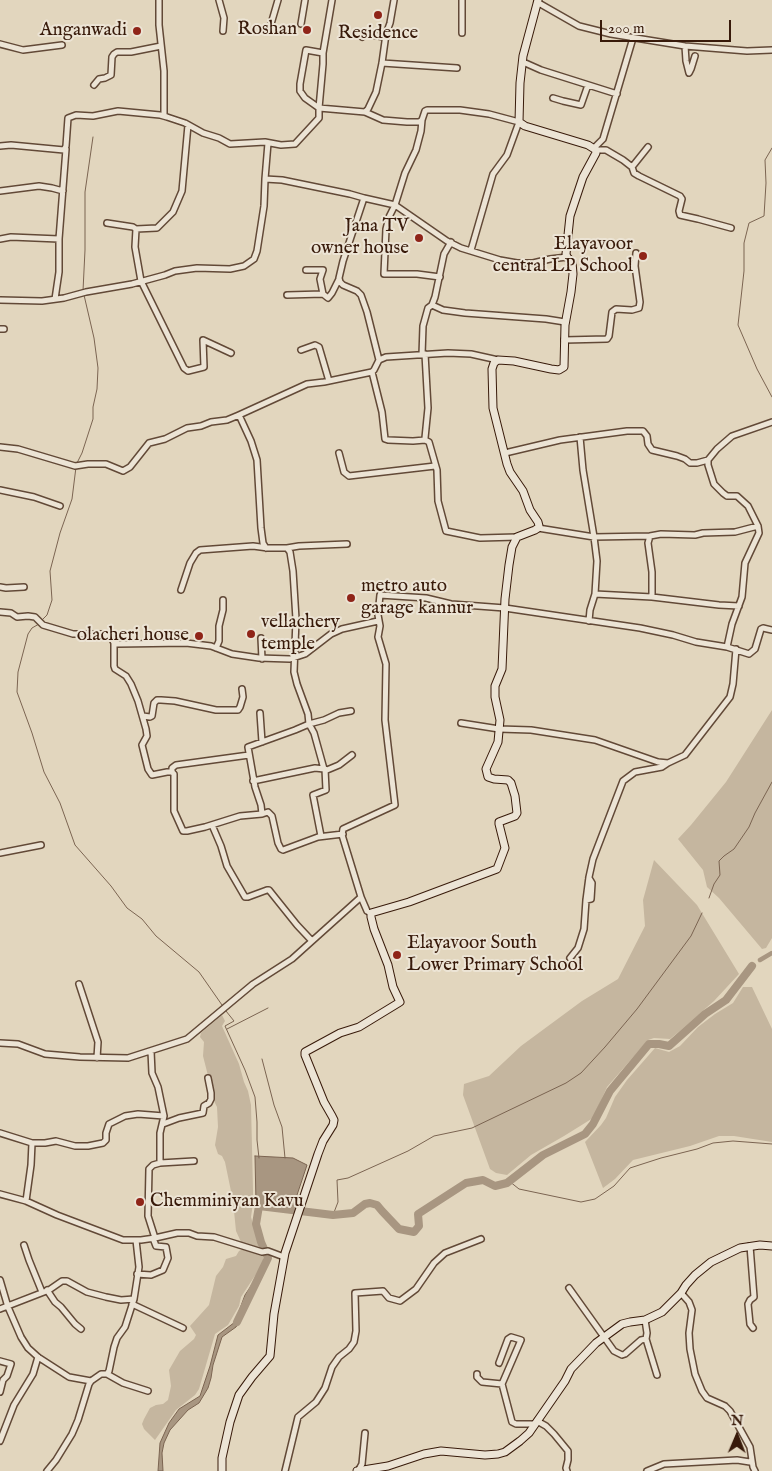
<!DOCTYPE html>
<html>
<head>
<meta charset="utf-8">
<style>
	body { margin:0 }
	#map { position:relative; width:772px; height:1471px; overflow:hidden; background:#e2d6be; font-family:"IM FELL English",serif }
	canvas { display:block }
	.north { position:absolute; left:712px; top:1411px; width:50px; height:50px; -webkit-text-stroke:4px #ece4d5; paint-order:stroke; rotate:1deg; font-size:14px; font-weight:700; line-height:20px; text-align:center; color:#381a0a }
	.north::after { content:''; display:block; margin:auto; width:18px; height:22px; background:#381a0a; clip-path:polygon(50% 0,100% 100%,50% 72%,0 100%) }
	.scale { position:absolute; left:600px; top:20px; width:131px; height:22px; box-sizing:border-box; border:2px solid #381a0a; border-top:0; padding-left:6px; font-size:15px; line-height:18px; white-space:nowrap; color:#381a0a; -webkit-text-stroke:4px #ece4d5; paint-order:stroke }
</style>
</head>
<body>
<div id="map">
<canvas width="772" height="1471"></canvas>
<div class="north">N</div>
<div class="scale">200 m</div>
</div>
<script>
const ctx = document.querySelector('canvas').getContext('2d');
ctx.lineJoin = 'round';
function fillPath(path, color) {
  ctx.fillStyle = color;
  ctx.fill(path, 'evenodd');
}
function toPath(rows) {
  const path = new Path2D();
  for (const r of rows) {
    path.moveTo(r[0], r[1]);
    for (let i = 2; i < r.length; i += 2) path.lineTo(r[i], r[i + 1]);
  }
  return path;
}
function stroke(path, color, width, dash) {
  ctx.strokeStyle = color;
  ctx.lineWidth = width;
  ctx.lineCap = dash ? 'butt' : 'round';
  ctx.setLineDash(dash || []);
  ctx.stroke(path);
}
function write(font, color, halo, rows, align = 'center') {
  ctx.font = font + ' "IM FELL English",serif';
  ctx.lineWidth = 4;
  ctx.setLineDash([]);
  ctx.textBaseline = 'middle';
  ctx.strokeStyle = halo;
  ctx.fillStyle = color;
  for (const [text, x, y, turn = 0] of rows) {
    ctx.save();
    ctx.translate(x, y);
    ctx.rotate((+turn || 0) * Math.PI / 180);
    ctx.textAlign = isNaN(turn) ? turn : align;
    if (halo) ctx.strokeText(text, 0, 0);
    ctx.fillText(text, 0, 0);
    ctx.restore();
  }
}
fillPath(toPath([
	[772,710,772,938,766,948,762,949,719,898,707,887,703,870,678,839,691,825,726,782],
	[654,860,697,905,739,974,714,1001,681,1030,670,1039,654,1038,648,1040,607,1087,593,1118,564,1136,531,1155,507,1175,496,1173,490,1169,463,1095,464,1084,489,1076,521,1046,582,1001,618,979,645,926,643,900],
	[743,987,752,987,772,1029,772,1142,734,1136,719,1136,690,1146,633,1160,615,1179,603,1188,585,1142,601,1125,606,1118,615,1097,627,1080,655,1048,669,1052,680,1046,698,1027,715,1014,733,1003],
	[222,1015,225,1021,222,1026,239,1064,244,1082,248,1091,251,1105,253,1190,253,1203,251,1217,258,1242,259,1246,258,1247,241,1242,236,1231,233,1201,225,1162,222,1156,218,1154,215,1145,218,1127,217,1107,215,1103,203,1056,204,1042,200,1037,201,1033],
	[243,1249,263,1256,264,1262,241,1297,239,1306,228,1325,215,1334,199,1389,195,1395,176,1410,155,1440,144,1429,142,1424,144,1419,150,1408,156,1405,163,1404,168,1400,171,1386,169,1370,180,1351,194,1339,196,1335,190,1326,209,1305,216,1276,223,1267,226,1259,236,1256,239,1251]
]), '#c5b69f');
const water = toPath([
	[255,1156,293,1158,307,1165,292,1210,256,1203,255,1156],
	[251,1286,257,1287,252,1292,239,1322,236,1327,222,1337,213,1365,211,1378,208,1388,199,1403,188,1410,170,1430,164,1443,162,1453,163,1471,158,1471,160,1443,169,1423,179,1409,200,1396,210,1366,218,1335,235,1322,245,1295,251,1286]
]);
fillPath(water, '#a89681');
stroke(water, '#7b6451', 1);
stroke(toPath([
	[772,148,765,160,766,183,764,216,749,223,744,243,744,271,738,325,757,369,772,397],
	[83,291,85,250,85,192,93,137],
	[77,463,82,453,93,419,93,407,97,389,98,368,94,338,84,295],
	[41,621,47,615,52,600,50,571,60,533,72,499,76,467],
	[39,624,32,628,28,634,18,672,17,692,32,733,44,772,60,803,75,845,111,886,127,908,142,919,156,936,199,972,222,1005],
	[709,898,714,884,720,875,719,861,724,856,734,849,749,827,755,813,772,782],
	[226,1011,234,1021,225,1026,245,1070,255,1097,257,1122,257,1140,259,1158],
	[227,1029,268,1008],
	[262,1059,274,1105,282,1127,285,1158],
	[509,1181,519,1189,581,1202,595,1199,614,1186,630,1168,661,1158,697,1149,713,1143,733,1141,772,1144],
	[333,1215,338,1202,337,1180,348,1178,408,1151,434,1136,472,1128,566,1083,581,1073,605,1047,637,1009,691,936,702,913]
]), '#7b6451', 1);
stroke(toPath([
	[760,960,772,953]
]), '#a89681', 4.5);
stroke(toPath([
	[237,1322,268,1258,261,1242,256,1224,259,1206,333,1215,353,1213,365,1204,370,1203,377,1205,382,1211,399,1229,414,1232,419,1226,418,1214,466,1183,483,1180,495,1186,507,1183,543,1155,585,1134,593,1124,610,1091,649,1044,659,1044,669,1046,705,1014,726,1000,752,966]
]), '#a89681', 8);
const minor = toPath([
	[159,0,159,25,164,71,164,116],
	[219,0,224,18,223,31],
	[537,2,579,26,611,34,685,46,747,51,772,50],
	[271,24,278,0],
	[301,24,305,0],
	[462,33,462,0],
	[362,37,364,34,367,34,384,37,386,34,390,23,394,0],
	[0,44,23,50,62,45],
	[685,46,686,61,689,73,691,69,695,56],
	[323,53,323,64,319,108,365,112,383,120,407,122,419,122,422,120,425,111,427,110,460,110,489,114,519,122,507,155,493,174,471,250],
	[523,62,541,70,617,94],
	[382,63,457,68],
	[94,85,99,79,105,78,111,75,112,57,114,54,117,52,131,52,161,46],
	[553,98,563,101,581,105,588,85],
	[365,112,368,109,376,92,382,63,386,34],
	[422,120,421,131,416,150,405,173,395,205,447,241,461,248,500,260,517,263,533,263,550,259,567,257],
	[0,146,11,145,64,150,66,146,68,118,76,115,93,116,118,111,160,115,167,117,185,123,203,133,219,138,230,144,265,142,281,145,295,144,319,118,319,108,305,98,300,91,300,84,306,50,323,53,332,0],
	[594,148,603,139,633,38],
	[596,150,606,150,623,160,632,167,648,147],
	[632,167,634,173,639,176,680,196,682,199,679,211,680,215,698,219,731,228],
	[265,179,268,143],
	[0,191,39,186,52,188,63,191],
	[364,198,395,205,389,217,386,229,384,274,417,274,440,277],
	[107,223,133,227,136,229,135,247,141,281,184,368,188,371,204,367,203,340,231,353],
	[136,229,157,228,173,212,182,191,188,125],
	[0,239,11,237,59,239],
	[306,270,323,270,320,279,323,294,328,298,332,293,339,279],
	[287,295,323,294],
	[55,299,59,272,59,239,66,149],
	[0,300,42,301,64,298,86,292,132,284,165,275,175,271,197,268,230,269,244,266,254,259,257,251,264,206,265,179,282,180,350,194,364,198,343,261,339,278,340,282,343,285,357,291,361,295,367,312,379,360],
	[432,305,443,310,465,313,546,319,565,322],
	[0,329,4,329],
	[564,340,607,339,609,336,612,312,616,309,632,310,639,308,640,302,635,266,636,253],
	[301,350,315,345,319,347,329,381],
	[425,354,428,408,425,438],
	[422,355,423,326,428,308,432,305,435,297,444,254,451,242],
	[372,372,382,412,385,439,388,440,413,441,425,440,429,442,437,470,438,501,446,531,480,538,517,537],
	[580,437,583,470,594,537,650,536],
	[0,447,18,449,75,466,88,464,106,464,123,471,130,467,149,443,165,439,187,428,201,426,211,422,227,420,239,415],
	[339,453,344,472,349,476,435,466],
	[505,453,560,440,627,431,643,431,647,436,648,444,652,450,677,456,685,459,690,463,697,463,708,460,717,449,732,436,772,422],
	[708,460,708,465,714,484,723,493,727,496,737,496,748,506,758,526,759,533,745,563,742,597,732,624,727,647],
	[0,490,34,497,60,506],
	[538,528,594,537,597,561,595,594,652,597,719,605,739,606],
	[266,548,263,543,261,528,257,460,251,441,239,415,307,384,324,382,372,372,374,370,379,360,386,357,448,353,471,354,498,360],
	[287,548,299,546,347,544],
	[0,587,6,588,24,587],
	[652,597,652,572,648,543,650,536,661,534,695,535,703,533,735,532,758,526],
	[0,612,11,613,17,617,28,616,35,617,43,625,73,634,104,634,111,637,114,643,117,644,186,643,211,646,232,654,259,658,290,659,305,654,331,634,342,629,378,621],
	[589,621,590,610,595,594],
	[261,638,262,659],
	[114,643,114,666,115,669,126,676,131,684,138,701,146,729,147,736,142,745,148,769,152,775,167,772,172,772,174,774,174,811,183,831,187,831,205,827,240,816,262,814,261,805,255,787,248,747,295,730,309,724,308,714,297,684,294,672,296,619,293,571,290,552,287,548,268,548,253,546,200,550,196,553,190,563,181,590],
	[216,648,219,641,219,626,223,610,223,600],
	[351,711,339,713,324,720,309,724,314,733,324,769,327,770,339,765,352,755],
	[260,713,262,742],
	[143,716,150,717,152,716,154,703,157,700,161,700,175,701,216,710,238,710,240,707,243,697,242,689],
	[461,723,499,729,531,730,595,740,658,762,668,763,685,755,730,697,733,684,736,649],
	[172,772,172,768,176,765,249,755],
	[253,781,315,768,324,769],
	[262,814,268,812,272,816,278,843,281,849,283,850,318,837,343,834],
	[212,825,221,846,227,866,245,897,248,897,267,890,269,890,297,925,312,941],
	[321,836,313,795,326,790,325,769],
	[0,853,41,845],
	[361,897,367,911,371,913],
	[586,900,591,899,592,883,589,878],
	[570,958,578,948,584,929,586,900,589,877,593,859,623,781,635,772,662,767,668,763],
	[79,984,98,1042,97,1058],
	[0,1043,18,1044,45,1054,80,1057,128,1058,187,1039,253,984,292,959,361,897,342,835,343,829,395,805,385,720,386,664,378,637,380,626,378,615,380,595,426,598,451,604,505,608,640,628,673,635,696,642,727,647,749,654,755,649,761,629,763,628,772,630],
	[163,1124,179,1118,203,1113,204,1106,209,1103,211,1099,211,1093,208,1078],
	[0,1133,32,1143,45,1143,56,1141,75,1146,88,1146,103,1143,106,1140,106,1133,109,1124,125,1116,138,1114,164,1116],
	[160,1163,194,1161],
	[0,1194,26,1201,57,1215,123,1240,141,1240,155,1238,148,1216,149,1169,153,1165,160,1163,160,1133,164,1116,158,1087,152,1073,151,1051],
	[26,1201,31,1165,32,1143],
	[155,1238,177,1233,189,1233,197,1236,214,1237,262,1252,268,1251,284,1257],
	[24,1245,29,1260,42,1292],
	[750,1246,754,1297,750,1300,748,1304,750,1324,753,1328],
	[137,1274,151,1275,163,1270,168,1258,166,1247,156,1246,153,1238],
	[0,1280,8,1307,21,1337,28,1348,38,1357,69,1377,91,1381],
	[569,1288,614,1351,622,1355,625,1354,641,1340,646,1339,657,1375],
	[47,1290,55,1302,61,1307,75,1324,81,1329],
	[681,1293,689,1302,692,1310,689,1333,690,1349,695,1374,702,1391,707,1398,725,1406,730,1411,750,1447,753,1467,755,1471],
	[132,1304,183,1328],
	[0,1309,49,1290,62,1281,67,1281,87,1292,106,1297,121,1300,134,1299],
	[645,1320,647,1333,646,1339],
	[0,1361,11,1364,7,1376,3,1380,0,1392],
	[499,1363,508,1339,511,1337,521,1340,502,1384,512,1422,516,1424,534,1424],
	[107,1374,123,1383,148,1391],
	[477,1374,477,1377,482,1382,502,1384],
	[537,1421,546,1426,554,1434,568,1451,568,1460,566,1468,567,1471],
	[0,1441,14,1405,33,1374,38,1357],
	[47,1471,56,1460,72,1434,78,1420,89,1384,91,1381,101,1374,107,1374,109,1371,114,1347,117,1338,125,1327,134,1299,139,1267,136,1240],
	[285,1471,298,1417,316,1402,325,1388,332,1367,339,1357,349,1349,354,1342,356,1331,355,1293,383,1291,389,1298,400,1301,416,1289,434,1263,445,1253,481,1239],
	[358,1471,362,1464,365,1433],
	[647,1471,664,1464,737,1460,750,1462]
]);
const secondary = toPath([
	[222,1471,222,1458,230,1422,239,1395,252,1377,270,1356,274,1314,285,1253,318,1154,323,1141,333,1125,334,1120,332,1116,324,1102,305,1055,305,1052,340,1033,359,1027,400,1002,393,987,388,965,374,929,371,917,371,913,409,902,497,869,505,848,499,824,499,822,515,816,517,813,515,796,511,783,508,780,494,779,488,777,486,769,498,742,500,720,495,697,495,686,502,669,505,599,509,565,512,547,517,537,535,530,538,528,539,526,538,522,530,510,523,491,510,472,507,464,493,408,492,369,494,363,498,360,514,361,551,369,559,370,564,367,565,325,571,292,573,274,572,262,567,257,566,254,570,216,583,177,596,153,596,150,588,145,525,126,519,122,520,83,523,56,538,0],
	[357,1471,388,1466,424,1454,441,1451,485,1455,498,1454,505,1452,520,1441,529,1433,565,1381,571,1369,596,1343,622,1324,630,1322,645,1320,662,1312,681,1293,686,1285,695,1275,711,1262,740,1248,760,1245,772,1246]
]);
stroke(minor, '#624937', 8);
stroke(secondary, '#381a0a', 9);
stroke(minor, '#ece4d5', 5);
stroke(secondary, '#ece4d5', 7);
for (const [x, y, r, color] of [
	[378,15,5,"#8f2418"],
	[307,30,5,"#8f2418"],
	[137,31,5,"#8f2418"],
	[419,238,5,"#8f2418"],
	[643,256,5,"#8f2418"],
	[351,598,5,"#8f2418"],
	[251,634,5,"#8f2418"],
	[199,636,5,"#8f2418"],
	[397,955,5,"#8f2418"],
	[140,1202,5,"#8f2418"]
]) {
  const dot = new Path2D();
  dot.arc(x, y, r, 0, 2 * Math.PI);
  ctx.fillStyle = color;
  ctx.fill(dot);
  stroke(dot, '#ece4d5', 2);
}
write('19px', '#381a0a', '#ece4d5', [
	["Roshan",297,30],
	["Anganwadi",127,31],
	["Residence",378,34,"center"],
	["Jana TV",409,227],
	["owner house",409,249],
	["Elayavoor",633,245],
	["central LP School",633,267],
	["metro auto",361,587,"left"],
	["garage kannur",361,609,"left"],
	["vellachery",261,623,"left"],
	["temple",261,645,"left"],
	["olacheri house",189,636],
	["Elayavoor South",407,944,"left"],
	["Lower Primary School",407,966,"left"],
	["Chemminiyan Kavu",150,1202,"left"]
], 'right');
</script>
</body>
</html>
